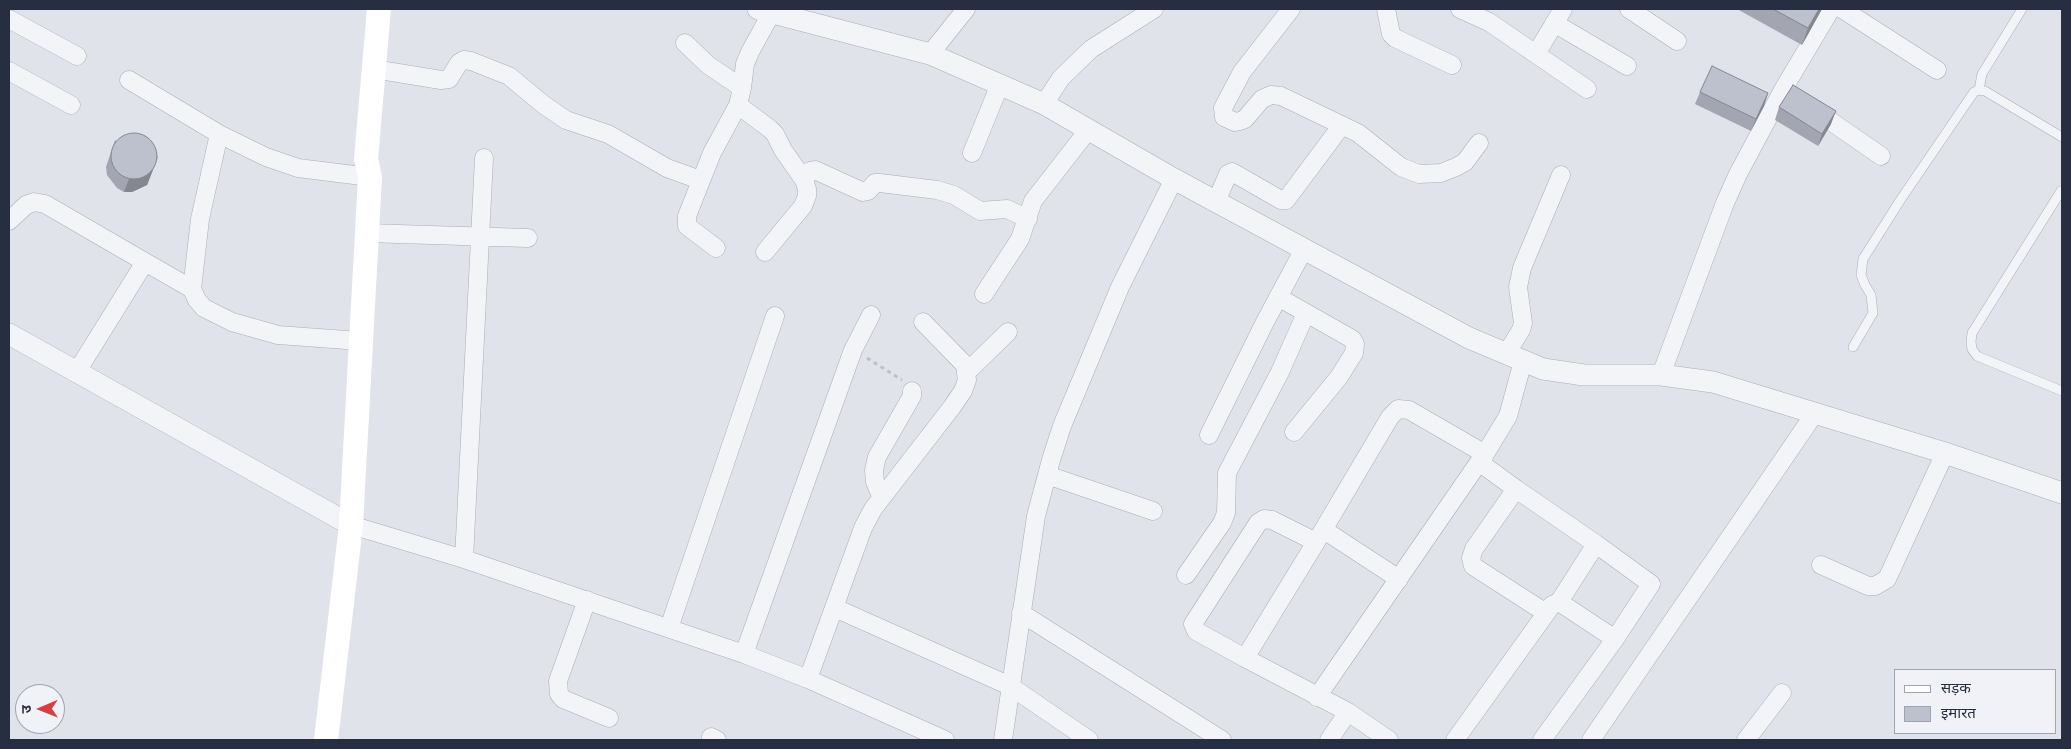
<!DOCTYPE html>
<html>
<head>
<meta charset="utf-8">
<style>
	body { margin:0 }
	#map { position:relative; width:2071px; height:749px; overflow:hidden; background:#e0e3ea; font-family:"Public Sans","Noto Sans Devanagari",sans-serif }
	canvas { display:block }
	.frame { position:absolute; inset:0; border:10px solid #282e42; pointer-events:none }
	.legend { position:absolute; left:1894px; top:669px; width:162px; height:65px; box-sizing:border-box; background:#f0f2f7; border:1px solid #a0a4af; margin:0; padding:6px 9px; list-style:none; font-size:15px; color:#282e42 }
	.legend li { display:flex; align-items:center; gap:10px; height:25px }
	.legend b { width:25px; border:1px solid #a0a4af }
	.north { position:absolute; left:15px; top:684px; width:50px; height:50px; box-sizing:border-box; background:#f0f2f7; border:1px solid #a0a4af; border-radius:50%; rotate:269deg; font-size:14px; font-weight:700; line-height:20px; text-align:center; color:#282e42 }
	.north::after { content:''; display:block; margin:auto; width:18px; height:22px; background:#d63e41; clip-path:polygon(50% 0,100% 100%,50% 72%,0 100%) }
</style>
</head>
<body>
<div id="map">
<canvas width="2071" height="749"></canvas>
<div class="frame"></div>
<ul class="legend">
<li><b style="height:6px;background:#fff"></b>सड़क</li>
<li><b style="height:14px;background:#bdc1cd"></b>इमारत</li>
</ul>
<div class="north">उ</div>
</div>
<script>
const ctx = document.querySelector('canvas').getContext('2d');
ctx.lineJoin = 'round';
function toPath(rows) {
  const path = new Path2D();
  for (const r of rows) {
    if (r.length === 3) {
      path.moveTo(r[0] + r[2], r[1]);
      path.arc(r[0], r[1], r[2], 0, 2 * Math.PI);
      continue;
    }
    path.moveTo(r[0], r[1]);
    for (let i = 2; i < r.length; i += 2) path.lineTo(r[i], r[i + 1]);
  }
  return path;
}
function stroke(path, color, width, dash) {
  ctx.strokeStyle = color;
  ctx.lineWidth = width;
  ctx.lineCap = dash ? 'butt' : 'round';
  ctx.setLineDash(dash || []);
  ctx.stroke(path);
}
function fillPath(path, color) {
  ctx.fillStyle = color;
  ctx.fill(path, 'evenodd');
}
const service = toPath([
	[1979,90,1982,74,2022,9],
	[2061,191,1972,333,1971,342,1972,349,1977,356,2062,391],
	[1853,347,1873,313,1871,295,1865,285,1861,275,1863,259,1901,199,1974,92,1979,90,1985,91,2062,137]
]);
const minor = toPath([
	[1291,9,1242,72,1223,108,1224,117,1235,122,1240,121,1245,119,1262,99,1271,95,1281,96,1358,133,1401,167,1419,174,1441,173,1456,167,1465,162,1479,143],
	[1386,9,1391,34,1395,38,1452,65],
	[1460,9,1489,22,1587,89],
	[1629,9,1677,41],
	[1842,9,1937,70],
	[9,19,77,56],
	[1554,23,1627,66],
	[685,43,708,65,742,88],
	[930,54,966,9],
	[1536,54,1563,9],
	[9,71,71,105],
	[386,71,441,80,449,79,459,63,464,60,471,61,509,76,544,105,566,120,608,134,667,168,700,180],
	[129,80,219,134,266,157,298,168,370,177],
	[1044,104,1061,78,1091,49,1154,9],
	[738,105,770,129,775,134,783,150,804,180,807,189,807,196,803,206,765,252],
	[1813,109,1881,156],
	[219,134,200,219,192,289,197,300,204,308,232,322,278,335,360,341],
	[972,153,1000,84],
	[804,180,810,171,815,170,863,192,868,191,875,183,880,183,937,190,954,195,980,211,1007,209,1028,219],
	[1216,202,1228,174,1232,172,1281,200,1286,200,1342,125],
	[9,221,26,205,34,202,45,204,145,262],
	[366,233,528,238],
	[716,248,687,226,687,216,712,153,738,105,742,88,745,64,750,52,772,12],
	[984,294,1020,239,1033,201,1089,129],
	[1278,297,1352,339,1355,344,1354,353,1339,377,1294,432],
	[1506,354,1521,330,1523,323,1518,287,1522,268,1561,175],
	[967,372,1008,332],
	[76,373,145,262,192,289],
	[1661,375,1725,203,1738,174,1784,88,1831,9],
	[1209,435,1265,322,1304,249],
	[1485,454,1479,462,1516,489],
	[1047,475,1153,511],
	[881,496,875,482,874,470,877,457,912,396,912,391],
	[351,525,464,559,744,654,808,679,945,740],
	[1324,530,1399,579],
	[1316,542,1390,417,1398,409,1409,410,1485,454,1508,416,1523,361],
	[1596,544,1651,584,1615,639],
	[464,559,484,158],
	[1821,565,1868,586,1875,586,1887,579,1945,453],
	[1186,575,1222,523,1226,513,1227,473,1280,372,1306,313],
	[587,600,558,681,559,694,563,699,609,718],
	[835,608,1010,686,1089,740],
	[1021,613,1222,740],
	[1546,613,1473,566,1471,558,1474,549,1516,489,1596,544,1559,602],
	[669,628,775,316],
	[744,654,853,350,871,315],
	[1245,658,1196,631,1193,624,1258,523,1264,519,1272,520,1316,542,1245,658,1348,712],
	[808,679,863,528,873,509,952,407,963,391,967,380,965,365,923,322],
	[1317,697,1479,462],
	[711,737,717,740],
	[1003,740,1036,516,1051,460,1062,426,1120,287,1174,179],
	[1329,740,1348,712,1389,740],
	[1455,740,1552,605,1559,602,1615,639,1542,740],
	[1591,740,1815,413],
	[1746,740,1782,693]
]);
const tertiary = toPath([
	[758,9,930,54,1044,104,1174,179,1469,338,1543,369,1584,375,1661,375,1713,382,1945,453,2062,493],
	[9,334,351,525]
]);
stroke(service, '#a9adb8', 10);
stroke(minor, '#a9adb8', 19);
stroke(tertiary, '#a9adb8', 22);
stroke(toPath([
	[867,358,902,380]
]), '#bec1c9', 3, [4, 4]);
stroke(service, '#f3f4f8', 9);
stroke(minor, '#f3f4f8', 18);
stroke(tertiary, '#f3f4f8', 21);
stroke(toPath([
	[326,740,351,525,370,177,366,159,379,9]
]), '#fff', 24);
fillPath(toPath([
	[1737,9,1822,9,1802,45],
	[1700,92,1768,93,1764,106,1751,131,1695,104],
	[1779,107,1831,124,1818,146,1775,120],
	[115,140,153,170,147,185,132,192,124,192,117,188,107,175,106,167]
]), '#a3a6b0');
fillPath(toPath([
	[1819,9,1822,9,1802,45,1808,28],
	[1768,93,1764,106,1751,131,1756,119],
	[1836,111,1831,124,1818,146,1822,134],
	[158,157,147,185,132,192,124,192,129,179]
]), '#848790');
const building = toPath([
	[1773,9,1819,9,1808,28,1773,9],
	[1712,66,1768,93,1756,119,1700,92,1712,66],
	[1793,85,1836,111,1822,134,1779,107,1793,85],
	[134,156,23]
]);
fillPath(building, '#bdc1cd');
stroke(building, '#848790', 1);
</script>
</body>
</html>
